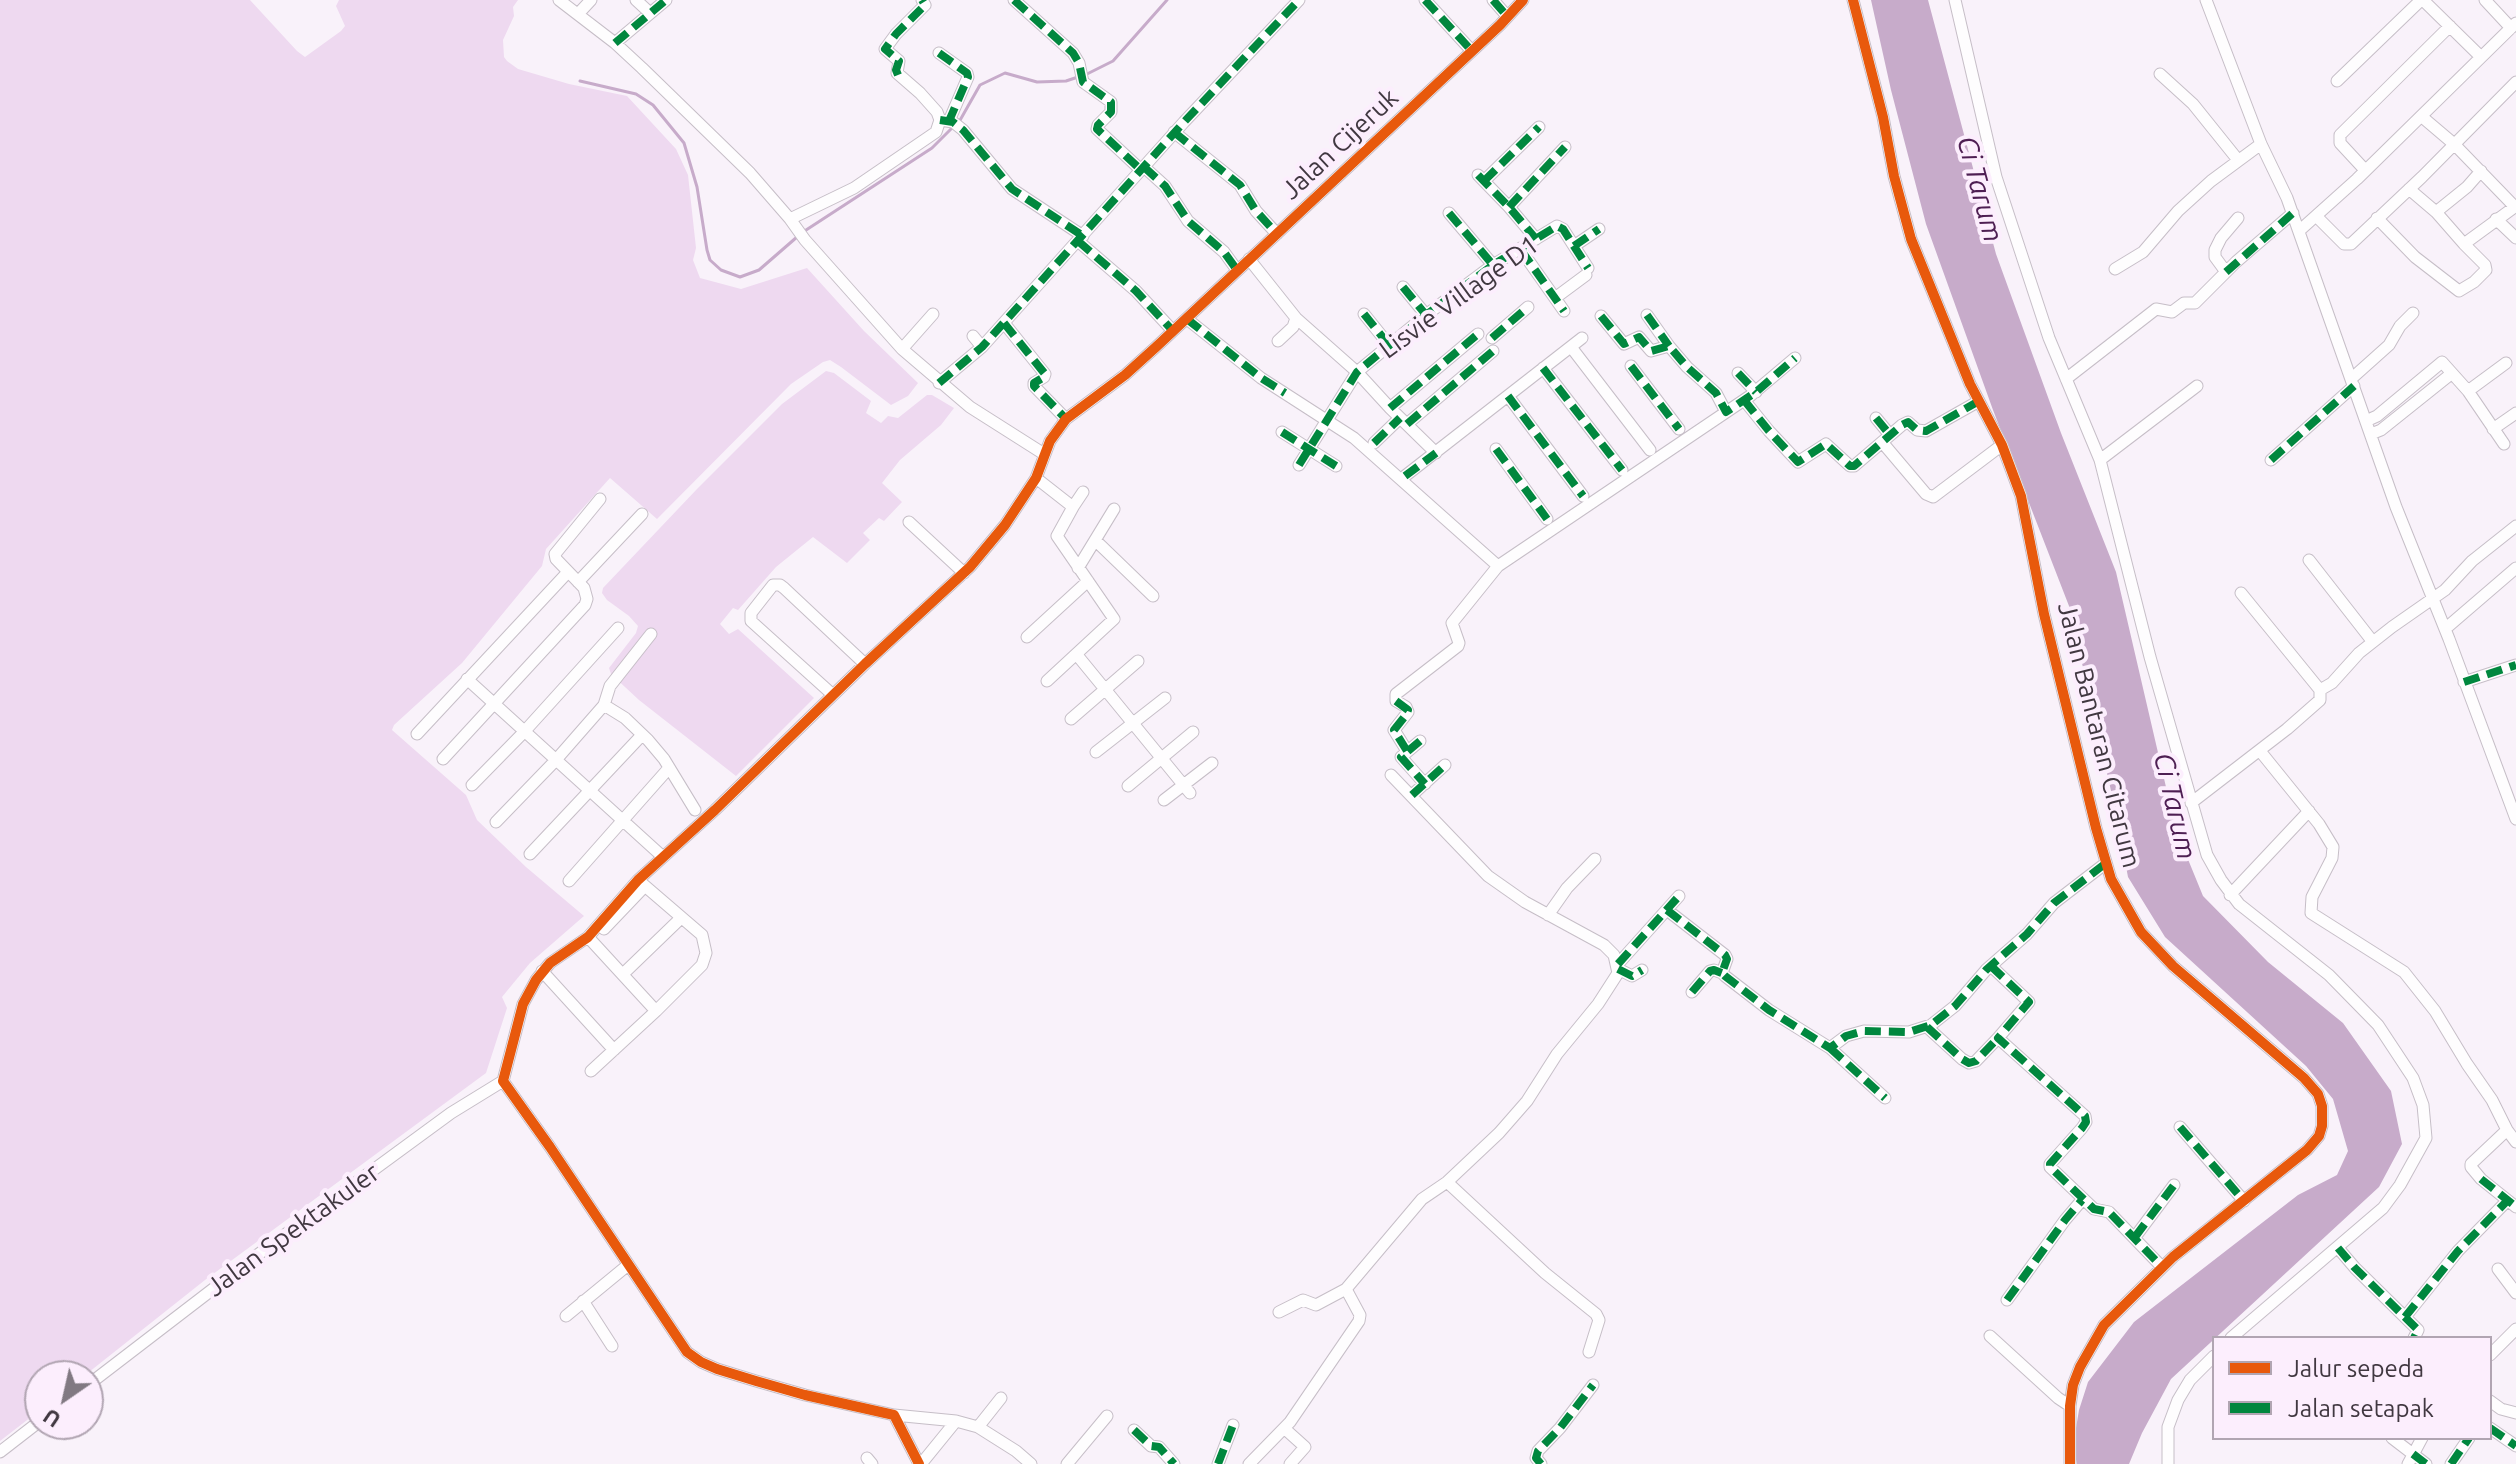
<!DOCTYPE html>
<html>
<head>
<meta charset="utf-8">
<style>
	body { margin:0 }
	#map { position:relative; width:2516px; height:1464px; overflow:hidden; background:#f9f2fa; font-family:Ubuntu,sans-serif }
	canvas { display:block }
	.legend { position:absolute; left:2212px; top:1336px; width:280px; height:104px; box-sizing:border-box; background:#fceefd; border:2px solid #b1a5b2; margin:0; padding:10px 14px; list-style:none; font-size:24px; color:#413841 }
	.legend li { display:flex; align-items:center; gap:16px; height:40px }
	.legend b { width:40px; border:2px solid #b1a5b2 }
	.north { position:absolute; left:24px; top:1360px; width:80px; height:80px; box-sizing:border-box; background:#fceefd; border:2px solid #b1a5b2; border-radius:50%; rotate:214deg; font-size:22px; font-weight:700; line-height:32px; text-align:center; color:#413841 }
	.north::after { content:''; display:block; margin:auto; width:28px; height:36px; background:#817982; clip-path:polygon(50% 0,100% 100%,50% 72%,0 100%) }
</style>
</head>
<body>
<div id="map">
<canvas width="2516" height="1464"></canvas>
<ul class="legend">
<li><b style="height:10px;background:#e8590c"></b>Jalur sepeda</li>
<li><b style="height:10px;background:#00873e"></b>Jalan setapak</li>
</ul>
<div class="north">U</div>
</div>
<script>
const ctx = document.querySelector('canvas').getContext('2d');
ctx.lineJoin = 'round';
function fillPath(path, color) {
  ctx.fillStyle = color;
  ctx.fill(path, 'evenodd');
}
function toPath(rows) {
  const path = new Path2D();
  for (const r of rows) {
    path.moveTo(r[0], r[1]);
    for (let i = 2; i < r.length; i += 2) path.lineTo(r[i], r[i + 1]);
  }
  return path;
}
function stroke(path, color, width, dash) {
  ctx.strokeStyle = color;
  ctx.lineWidth = width;
  ctx.lineCap = dash ? 'butt' : 'round';
  ctx.setLineDash(dash || []);
  ctx.stroke(path);
}
function write(font, color, halo, rows, align = 'center') {
  ctx.font = font + ' Ubuntu,sans-serif';
  ctx.lineWidth = 8;
  ctx.setLineDash([]);
  ctx.textBaseline = 'middle';
  ctx.strokeStyle = halo;
  ctx.fillStyle = color;
  for (const [text, x, y, turn = 0] of rows) {
    ctx.save();
    ctx.translate(x, y);
    ctx.rotate((+turn || 0) * Math.PI / 180);
    ctx.textAlign = isNaN(turn) ? turn : align;
    if (halo) ctx.strokeText(text, 0, 0);
    ctx.fillText(text, 0, 0);
    ctx.restore();
  }
}
fillPath(toPath([
	[0,0,250,0,297,51,305,57,341,31,345,26,336,6,339,0,518,0,513,7,514,16,503,40,504,57,507,61,518,69,569,84,627,96,676,149,688,175,696,248,693,260,700,278,741,289,807,268,864,331,918,383,908,396,891,405,841,367,830,360,823,362,791,384,657,519,610,478,546,549,542,566,462,663,394,725,392,730,466,795,477,820,526,867,584,916,530,963,502,997,507,1008,486,1073,205,1280,84,1376,40,1376,40,1410,0,1441],
	[826,371,834,373,871,401,866,413,881,423,888,416,898,418,927,395,932,395,954,408,941,425,900,460,882,483,902,502,884,521,879,518,863,533,870,540,847,563,813,537,776,567,738,610,733,608,720,624,729,634,738,629,814,698,736,776,639,700,611,674,609,668,636,633,638,626,629,616,607,600,602,593,603,588,697,489,782,404]
]), '#eed9f0');
fillPath(toPath([
	[1871,0,1928,0,1996,254,2061,433,2116,572,2176,830,2203,896,2268,962,2343,1023,2391,1091,2402,1144,2379,1187,2171,1379,2142,1433,2129,1464,2077,1464,2073,1446,2079,1410,2088,1382,2134,1322,2298,1195,2337,1175,2348,1151,2333,1099,2306,1066,2165,937,2128,877,2114,804,2069,606,1993,410,1926,224,1891,90]
]), '#c7abca');
stroke(toPath([
	[1085,75,1113,61,1167,0],
	[580,81,636,94,653,105,684,143,697,187,707,250,710,260,721,270,740,277,759,270,797,237],
	[959,122,980,85,1005,73,1037,82,1066,81,1078,77],
	[803,232,932,148,953,127]
]), '#c7abca', 3);
const street = toPath([
	[559,0,615,43,642,68,750,173,790,219,805,240,902,349,970,407,1044,454],
	[636,0,650,13],
	[1014,0,1073,53,1079,63,1083,82,1111,102,1111,112,1098,125,1097,129,1141,170],
	[1425,0,1471,50],
	[1493,0,1507,16],
	[1853,0,1883,117,1894,176,1911,239,1970,384,2002,445,2021,496,2044,614,2096,828,2111,879,2141,932,2173,966,2304,1078,2318,1094,2322,1106,2322,1126,2319,1136,2307,1150,2173,1257,2104,1325,2080,1367,2073,1385,2070,1406,2070,1464],
	[1955,0,1996,177,2049,338,2100,460,2150,657,2207,855,2221,880,2239,904,2329,975,2378,1025,2413,1078,2423,1105,2426,1138,2400,1185,2383,1208,2231,1338],
	[2206,0,2261,144,2287,198,2396,507,2449,639,2516,819],
	[2423,0,2480,56],
	[2485,0,2511,28],
	[578,14,591,0],
	[615,43,666,0],
	[939,53,967,73,968,77,949,121],
	[2160,74,2193,104,2238,160],
	[2337,81,2421,0],
	[2421,116,2454,144,2515,207],
	[940,120,953,122,963,130,1012,189,1083,236],
	[1174,132,1240,185,1256,211,1277,234],
	[1144,167,1165,186,1188,221,1224,252,1237,270],
	[2365,170,2340,143,2340,135,2450,26],
	[1478,175,1509,207,1536,239],
	[1484,181,1539,127],
	[2409,189,2436,212,2464,244],
	[1509,207,1565,147],
	[2436,212,2467,187,2481,171],
	[1449,213,1493,265],
	[2317,217,2344,244,2351,244,2422,177,2516,82],
	[2377,218,2415,257,2459,291,2474,282,2486,270,2485,265,2464,244,2516,206],
	[790,219,854,188,936,132,940,120,937,112,920,93,897,73,899,61,885,49,896,34,925,5,922,0],
	[2496,219,2516,238],
	[2299,231,2357,179,2516,23],
	[1078,241,1136,291,1173,331],
	[1574,246,1599,229],
	[1521,250,1564,311],
	[1249,259,1296,318,1357,372,1390,408,1436,453],
	[2115,269,2143,252,2178,211,2211,181,2261,144],
	[2226,272,2215,257,2215,250,2221,238,2238,218],
	[1403,287,1426,315],
	[1555,298,1586,275],
	[1364,314,1389,345],
	[1647,315,1669,346],
	[1601,316,1624,344,1639,337,1651,351,1669,346,1687,367,1716,393,1726,412],
	[1187,319,1261,378,1354,438,1498,566],
	[1004,323,1045,374,1044,377,1034,383,1034,386,1066,419],
	[973,336,982,347],
	[1492,338,1528,307],
	[1278,341,1293,327,1296,318],
	[1571,347,1650,450],
	[902,349,933,314],
	[1631,366,1679,429],
	[1543,368,1622,470],
	[1738,373,1756,392],
	[2066,379,2156,309,2172,312,2184,303,2195,303,2236,262,2293,213],
	[2351,379,2389,345,2400,326,2413,313],
	[939,383,982,347,1184,122,1299,0],
	[2468,391,2506,363],
	[1508,396,1583,496],
	[1744,400,1769,431,1798,462,1826,444,1850,466,1854,466,1902,425,1908,422,1917,430,1926,431,1979,401],
	[1390,408,1478,334],
	[1876,418,1890,435],
	[2366,421,2377,416,2442,362,2468,391,2504,444],
	[1407,424,1493,351],
	[2493,429,2516,413],
	[1282,432,1336,466],
	[2371,434,2381,430,2451,374],
	[1882,442,1926,494,1933,497,2002,445],
	[1374,443,1400,418],
	[1496,449,1547,519],
	[2100,460,2197,386],
	[2271,460,2354,386],
	[1299,465,1357,372,1426,315,1493,265,1557,226,1563,229,1588,268],
	[1405,476,1582,338],
	[1036,478,1073,507,1057,536,1114,619,1047,681],
	[1073,507,1083,492],
	[909,522,964,573],
	[1095,540,1153,596],
	[2309,560,2373,642],
	[1078,568,1114,509],
	[578,582,642,514],
	[2445,629,2516,568],
	[1027,637,1088,581],
	[1077,655,1190,793],
	[467,679,663,857],
	[2464,682,2516,665],
	[2320,690,2332,683,2359,653,2392,627,2445,590,2472,561,2516,526],
	[833,695,751,621,751,613,773,585,780,585,784,588,865,664],
	[604,705,625,718,648,740,664,759,695,810],
	[1071,719,1138,661],
	[417,734,568,572],
	[1420,741,1401,757,1425,784],
	[1407,751,1394,730,1408,712,1406,707,1396,701,1396,694,1458,646,1459,643,1452,623,1498,566,1750,396,1795,358],
	[2260,751,2319,824,2333,847,2332,858,2312,897,2311,913,2404,972,2435,1011,2467,1064,2492,1100,2507,1130,2471,1164,2471,1167,2481,1179,2516,1207],
	[1096,752,1165,698],
	[443,759,585,605,587,599,584,588,556,559,555,554,600,499],
	[472,785,523,733,618,628],
	[1128,786,1193,732],
	[1412,795,1445,765],
	[1164,800,1212,763],
	[2191,803,2287,729,2320,700,2320,690,2241,593],
	[496,822,555,761,604,705,610,686,651,634],
	[530,854,642,735],
	[569,881,669,768],
	[2230,895,2309,811],
	[1667,910,1725,955,1727,959,1722,973,1725,976,1769,1010,1830,1048,1846,1036,1864,1031,1909,1032,1931,1025,1955,1006,1986,970,2027,934,2054,903,2106,863],
	[1548,915,1567,888,1595,859],
	[604,929,645,886],
	[588,937,656,1011,702,965,706,953,702,935,638,880],
	[1618,964,1679,896],
	[1991,966,2029,1002,1998,1038,2085,1116,2086,1122,2082,1128,2050,1164,2050,1167,2094,1209,2109,1212,2162,1267],
	[1618,969,1632,976,1642,970],
	[542,971,614,1050],
	[623,974,681,918],
	[1692,992,1710,971,1714,970,1722,973],
	[1927,1027,1962,1059,1969,1063,1976,1061,1998,1038],
	[1830,1048,1885,1098],
	[591,1071,656,1011],
	[2180,1127,2244,1201],
	[2507,1130,2516,1142],
	[1447,1182,1545,1273,1596,1314,1599,1320,1589,1352],
	[2135,1237,2174,1185],
	[2338,1248,2355,1268,2418,1330,2414,1338],
	[2498,1269,2516,1293],
	[2007,1300,2065,1220,2082,1200],
	[583,1301,612,1346],
	[1279,1312,1303,1300,1316,1305,1346,1289,1422,1199,1447,1182,1499,1133,1527,1101,1557,1054,1598,1004,1618,973,1614,955,1604,945,1525,902,1488,876,1391,775],
	[566,1316,628,1265],
	[2405,1317,2458,1251,2507,1201],
	[1990,1336,2058,1398,2070,1406],
	[2490,1355,2516,1329],
	[88,1385,256,1256,451,1113,503,1081],
	[2490,1401,2501,1409,2516,1413],
	[894,1415,956,1421,978,1427,1016,1451,1031,1464],
	[978,1427,1001,1398],
	[2490,1428,2516,1446],
	[1285,1429,1305,1447,1290,1464],
	[1134,1430,1151,1446,1159,1447,1174,1464],
	[2392,1438,2426,1464],
	[0,1452,40,1421],
	[867,1458,872,1464],
	[919,1464,894,1415,805,1395,756,1381,717,1369,701,1362,687,1352,550,1147,503,1081,523,1004,536,980,550,963,588,937,638,880,715,810,865,664,970,567,1005,525,1036,478,1050,441,1066,419,1125,375,1156,347,1500,25,1523,0],
	[921,1464,956,1421],
	[1067,1464,1107,1416],
	[1218,1464,1233,1425],
	[1249,1464,1290,1422,1359,1321,1360,1315,1346,1289],
	[1541,1464,1536,1458,1538,1451,1560,1428,1593,1385],
	[2168,1464,2168,1427,2178,1400,2190,1380,2214,1356],
	[2408,1464,2422,1438],
	[2451,1464,2469,1438]
]);
stroke(street, '#c6bec7', 13);
stroke(street, '#fefdfe', 11);
stroke(toPath([
	[1014,0,1073,53,1079,63,1083,82,1111,102,1111,112,1098,125,1097,129,1141,170],
	[1425,0,1471,50],
	[1493,0,1507,16],
	[615,43,666,0],
	[939,53,967,73,968,77,949,121],
	[898,75,896,70,899,61,885,49,896,34,925,5,922,0],
	[940,120,953,122,963,130,1012,189,1083,236],
	[1174,132,1240,185,1256,211,1277,234],
	[1144,167,1165,186,1188,221,1224,252,1237,270],
	[1478,175,1509,207,1536,239],
	[1484,181,1539,127],
	[1509,207,1565,147],
	[1449,213,1493,265],
	[1078,241,1136,291,1173,331],
	[1574,246,1599,229],
	[1521,250,1564,311],
	[2226,272,2293,213],
	[1403,287,1426,315],
	[1364,314,1389,345],
	[1647,315,1669,346],
	[1601,316,1624,344,1639,337,1651,351,1669,346,1687,367,1716,393,1726,412,1756,392,1795,358],
	[1187,319,1261,378,1285,393],
	[1004,323,1045,374,1044,377,1034,383,1034,386,1066,419],
	[1492,338,1528,307],
	[1631,366,1679,429],
	[1543,368,1622,470],
	[1738,373,1756,392],
	[939,383,982,347,1184,122,1299,0],
	[1508,396,1583,496],
	[1744,400,1769,431,1798,462,1826,444,1850,466,1854,466,1902,425,1908,422,1917,430,1926,431,1979,401],
	[1390,408,1478,334],
	[1876,418,1890,435],
	[1407,424,1493,351],
	[1282,432,1336,466],
	[1374,443,1400,418],
	[1496,449,1547,519],
	[2271,460,2354,386],
	[1299,465,1357,372,1426,315,1493,265,1557,226,1563,229,1588,268],
	[1405,476,1436,453],
	[2464,682,2516,665],
	[1396,701,1408,710,1406,715,1394,730,1407,751],
	[1420,741,1401,757,1425,784],
	[1412,795,1445,765],
	[1667,910,1725,955,1727,959,1722,973,1725,976,1769,1010,1830,1048,1846,1036,1864,1031,1909,1032,1931,1025,1955,1006,1986,970,2027,934,2054,903,2106,863],
	[1618,964,1679,896],
	[1991,966,2029,1002,1998,1038,2085,1116,2086,1122,2082,1128,2050,1164,2050,1167,2094,1209,2109,1212,2162,1267],
	[1618,969,1632,976,1642,970],
	[1692,992,1710,971,1714,970,1722,973],
	[1927,1027,1962,1059,1969,1063,1976,1061,1998,1038],
	[1830,1048,1885,1098],
	[2180,1127,2244,1201],
	[2481,1179,2516,1207],
	[2135,1237,2174,1185],
	[2338,1248,2355,1268,2418,1330,2414,1338],
	[2007,1300,2065,1220,2082,1200],
	[2405,1317,2458,1251,2507,1201],
	[2490,1428,2516,1446],
	[1134,1430,1151,1446,1159,1447,1174,1464],
	[2413,1454,2426,1464],
	[1218,1464,1233,1425],
	[1541,1464,1536,1458,1538,1451,1560,1428,1593,1385],
	[2451,1464,2469,1438]
]), '#00873e', 8, [16, 8]);
stroke(toPath([
	[1853,0,1883,117,1894,176,1911,239,1970,384,2002,445,2021,496,2044,614,2096,828,2111,879,2141,932,2173,966,2304,1078,2318,1094,2322,1106,2322,1126,2319,1136,2307,1150,2173,1257,2104,1325,2080,1367,2073,1385,2070,1406,2070,1464],
	[919,1464,894,1415,805,1395,756,1381,717,1369,701,1362,687,1352,550,1147,503,1081,523,1004,536,980,550,963,588,937,638,880,715,810,865,664,970,567,1005,525,1036,478,1050,441,1066,419,1125,375,1156,347,1500,25,1523,0]
]), '#e8590c', 10);
write('26px', '#413841', '#fceefd', [
	["Jalan Cijeruk",1340,144,-43],
	["Lisvie Village D1",1459,297,-36],
	["Jalan Bantaran Citarum",2099,735,76],
	["Jalan Spektakuler",293,1230,-36]
]);
write('italic 28px', '#4e1f53', '#fceefd', [
	["Ci Tarum",1980,189,75],
	["Ci Tarum",2175,806,77]
]);
</script>
</body>
</html>
